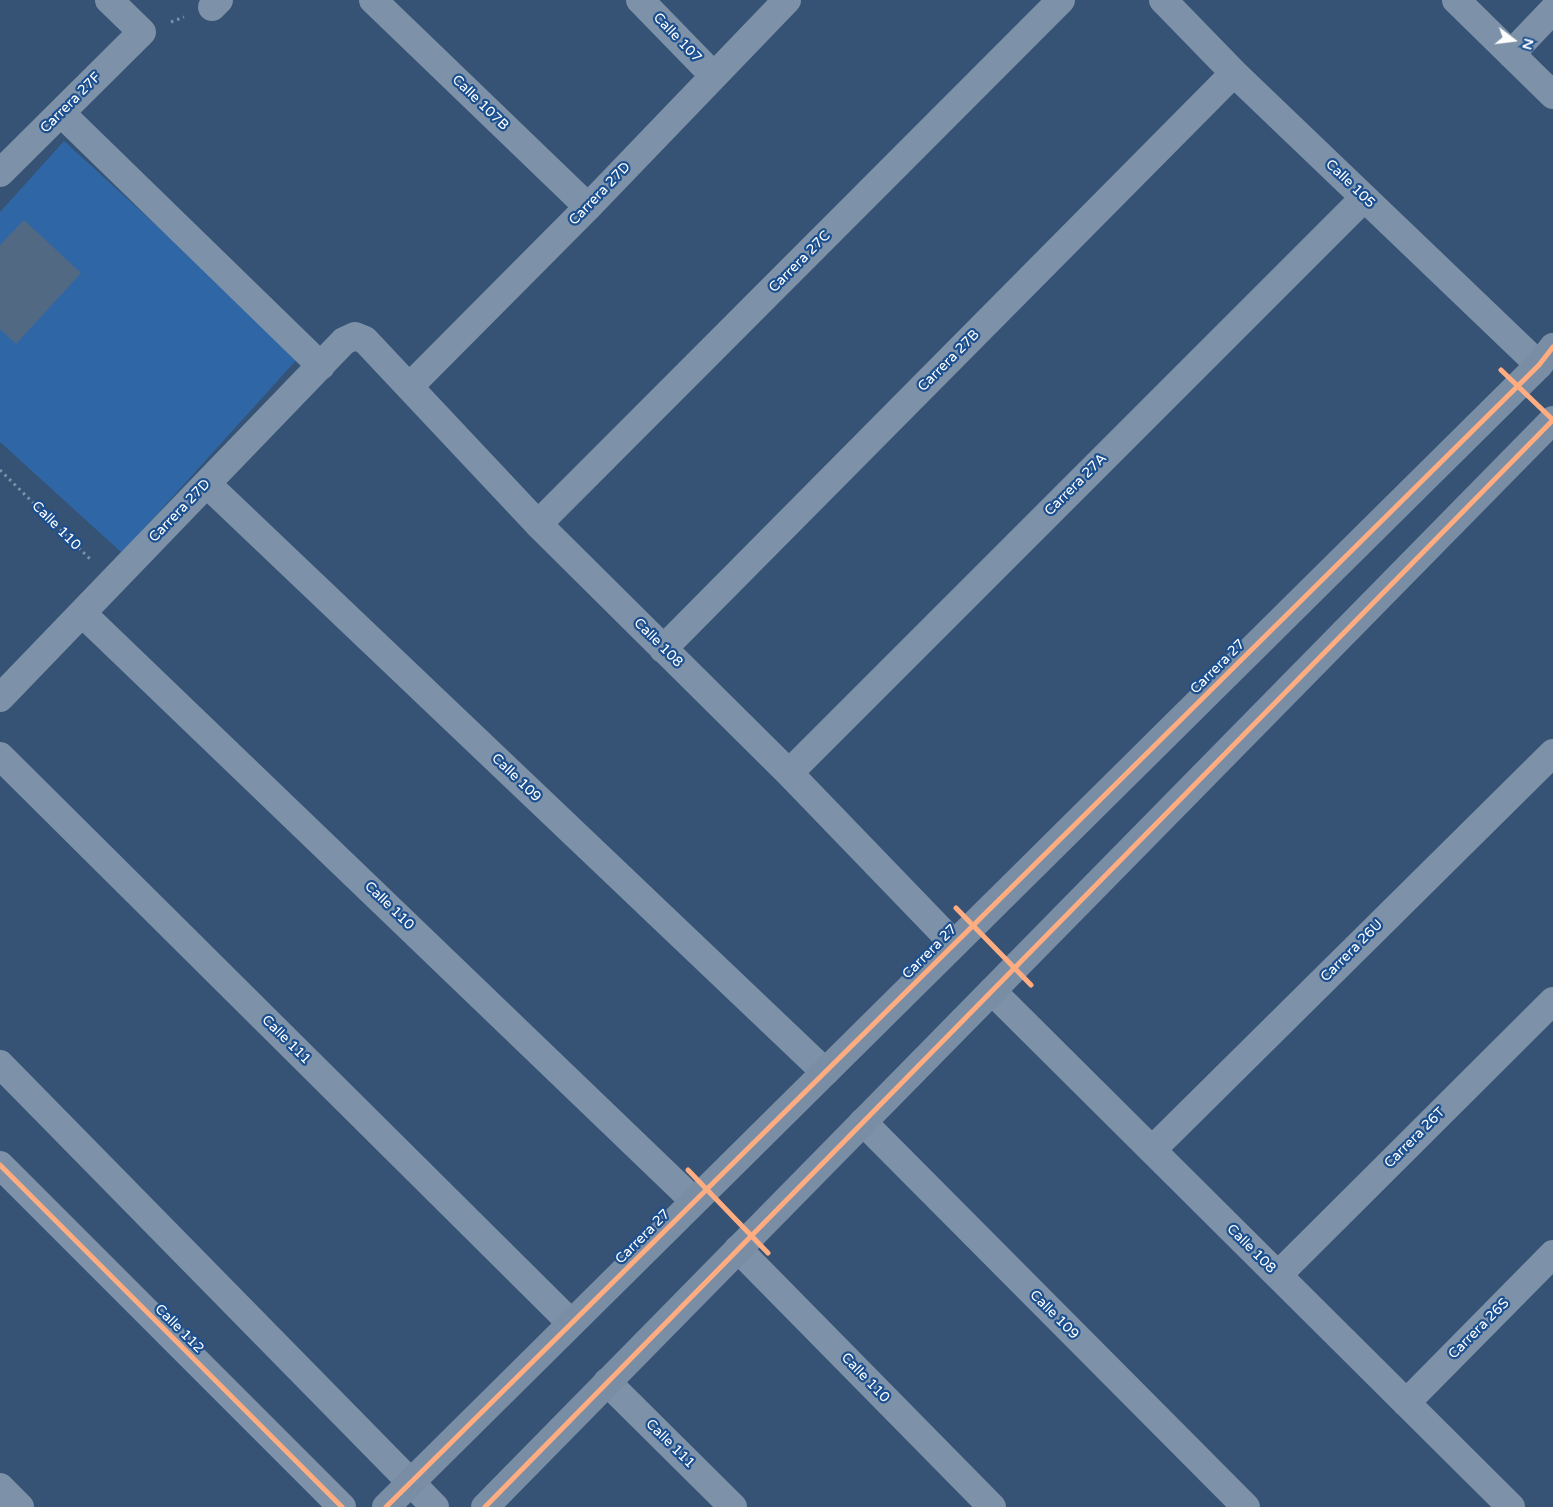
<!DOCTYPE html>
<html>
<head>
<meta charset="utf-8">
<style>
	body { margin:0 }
	#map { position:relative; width:1553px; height:1507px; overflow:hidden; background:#365274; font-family:"Varela Round",sans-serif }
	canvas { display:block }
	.north { position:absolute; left:1488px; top:15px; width:50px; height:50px; -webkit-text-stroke:4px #1b4f8f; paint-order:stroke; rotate:105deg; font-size:14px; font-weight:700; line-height:20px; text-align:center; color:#fff }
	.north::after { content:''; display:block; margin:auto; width:18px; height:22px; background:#fff; clip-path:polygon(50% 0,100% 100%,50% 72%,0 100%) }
</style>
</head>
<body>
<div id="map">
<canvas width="1553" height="1507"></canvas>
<div class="north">N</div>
</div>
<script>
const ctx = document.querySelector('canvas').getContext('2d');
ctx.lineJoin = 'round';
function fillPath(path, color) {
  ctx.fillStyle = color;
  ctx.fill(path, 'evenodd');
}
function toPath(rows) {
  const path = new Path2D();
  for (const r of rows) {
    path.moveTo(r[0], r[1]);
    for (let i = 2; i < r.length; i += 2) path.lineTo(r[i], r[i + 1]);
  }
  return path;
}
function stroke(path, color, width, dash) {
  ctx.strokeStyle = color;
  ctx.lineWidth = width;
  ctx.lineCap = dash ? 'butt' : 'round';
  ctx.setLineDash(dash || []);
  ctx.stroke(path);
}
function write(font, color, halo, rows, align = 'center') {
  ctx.font = font + ' "Varela Round",sans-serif';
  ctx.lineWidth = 4.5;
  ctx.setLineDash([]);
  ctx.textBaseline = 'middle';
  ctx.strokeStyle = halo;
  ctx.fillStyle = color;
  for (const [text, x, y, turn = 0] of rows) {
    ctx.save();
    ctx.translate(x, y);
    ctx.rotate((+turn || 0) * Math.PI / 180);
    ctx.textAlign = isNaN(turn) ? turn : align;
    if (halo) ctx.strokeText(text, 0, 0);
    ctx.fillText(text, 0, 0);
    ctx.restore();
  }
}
fillPath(toPath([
	[64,141,300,356,122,553,0,442,0,212]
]), '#2f66a5');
fillPath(toPath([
	[24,220,81,273,16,344,0,329,0,245]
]), '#526984');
stroke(toPath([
	[171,22,184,17],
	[0,470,91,560]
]), '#7d92a8', 3, [2.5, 4]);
stroke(toPath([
	[373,0,588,207],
	[640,0,714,76],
	[1163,0,1234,73,1539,365],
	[1456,0,1553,95],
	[212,7,219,0],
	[1511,54,1553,10],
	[61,113,321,366],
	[0,173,142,32,109,0],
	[410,386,588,207,787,0],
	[207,484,825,1072],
	[538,524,1061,0],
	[82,613,694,1201],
	[663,649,1234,73],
	[0,698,344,341,355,336,365,340,538,524,789,773,954,944],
	[0,756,571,1323],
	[789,773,1364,198],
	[992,991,1511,1507],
	[863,1122,1246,1507],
	[1152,1150,1553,753],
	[738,1249,992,1507],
	[1278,1275,1553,1001],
	[607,1382,733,1507],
	[1406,1403,1553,1254],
	[0,1487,20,1507]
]), '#7d92a8', 28);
stroke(toPath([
	[0,1064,435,1507],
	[0,1165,342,1507]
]), '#7d92a8', 28);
stroke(toPath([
	[386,1507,1539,365,1553,347],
	[485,1507,1553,420]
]), '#798da4', 28);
stroke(toPath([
	[1501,370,1553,420],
	[956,908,1031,985],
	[0,1165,342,1507],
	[688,1170,768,1253],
	[386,1507,1539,365,1553,347],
	[485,1507,1553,420]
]), '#ffac80', 5);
write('14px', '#fff', '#1b4f8f', [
	["Calle 107",677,38,46],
	["Carrera 27F",71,103,-45],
	["Calle 107B",480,103,44],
	["Calle 105",1350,184,44],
	["Carrera 27D",600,194,-46],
	["Carrera 27C",800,262,-45],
	["Carrera 27B",949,361,-45],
	["Carrera 27A",1076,485,-45],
	["Carrera 27D",180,511,-46],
	["Calle 110",56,526,45],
	["Calle 108",658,643,45],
	["Carrera 27",1218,667,-45],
	["Calle 109",516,778,44],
	["Calle 110",389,906,44],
	["Carrera 26U",1352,951,-45],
	["Carrera 27",930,952,-45],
	["Calle 111",286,1040,45],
	["Carrera 26T",1415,1138,-45],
	["Carrera 27",643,1237,-45],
	["Calle 108",1251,1249,45],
	["Calle 109",1054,1315,45],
	["Calle 112",179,1329,45],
	["Carrera 26S",1479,1329,-45],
	["Calle 110",865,1378,46],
	["Calle 111",670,1444,45]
]);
</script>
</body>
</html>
